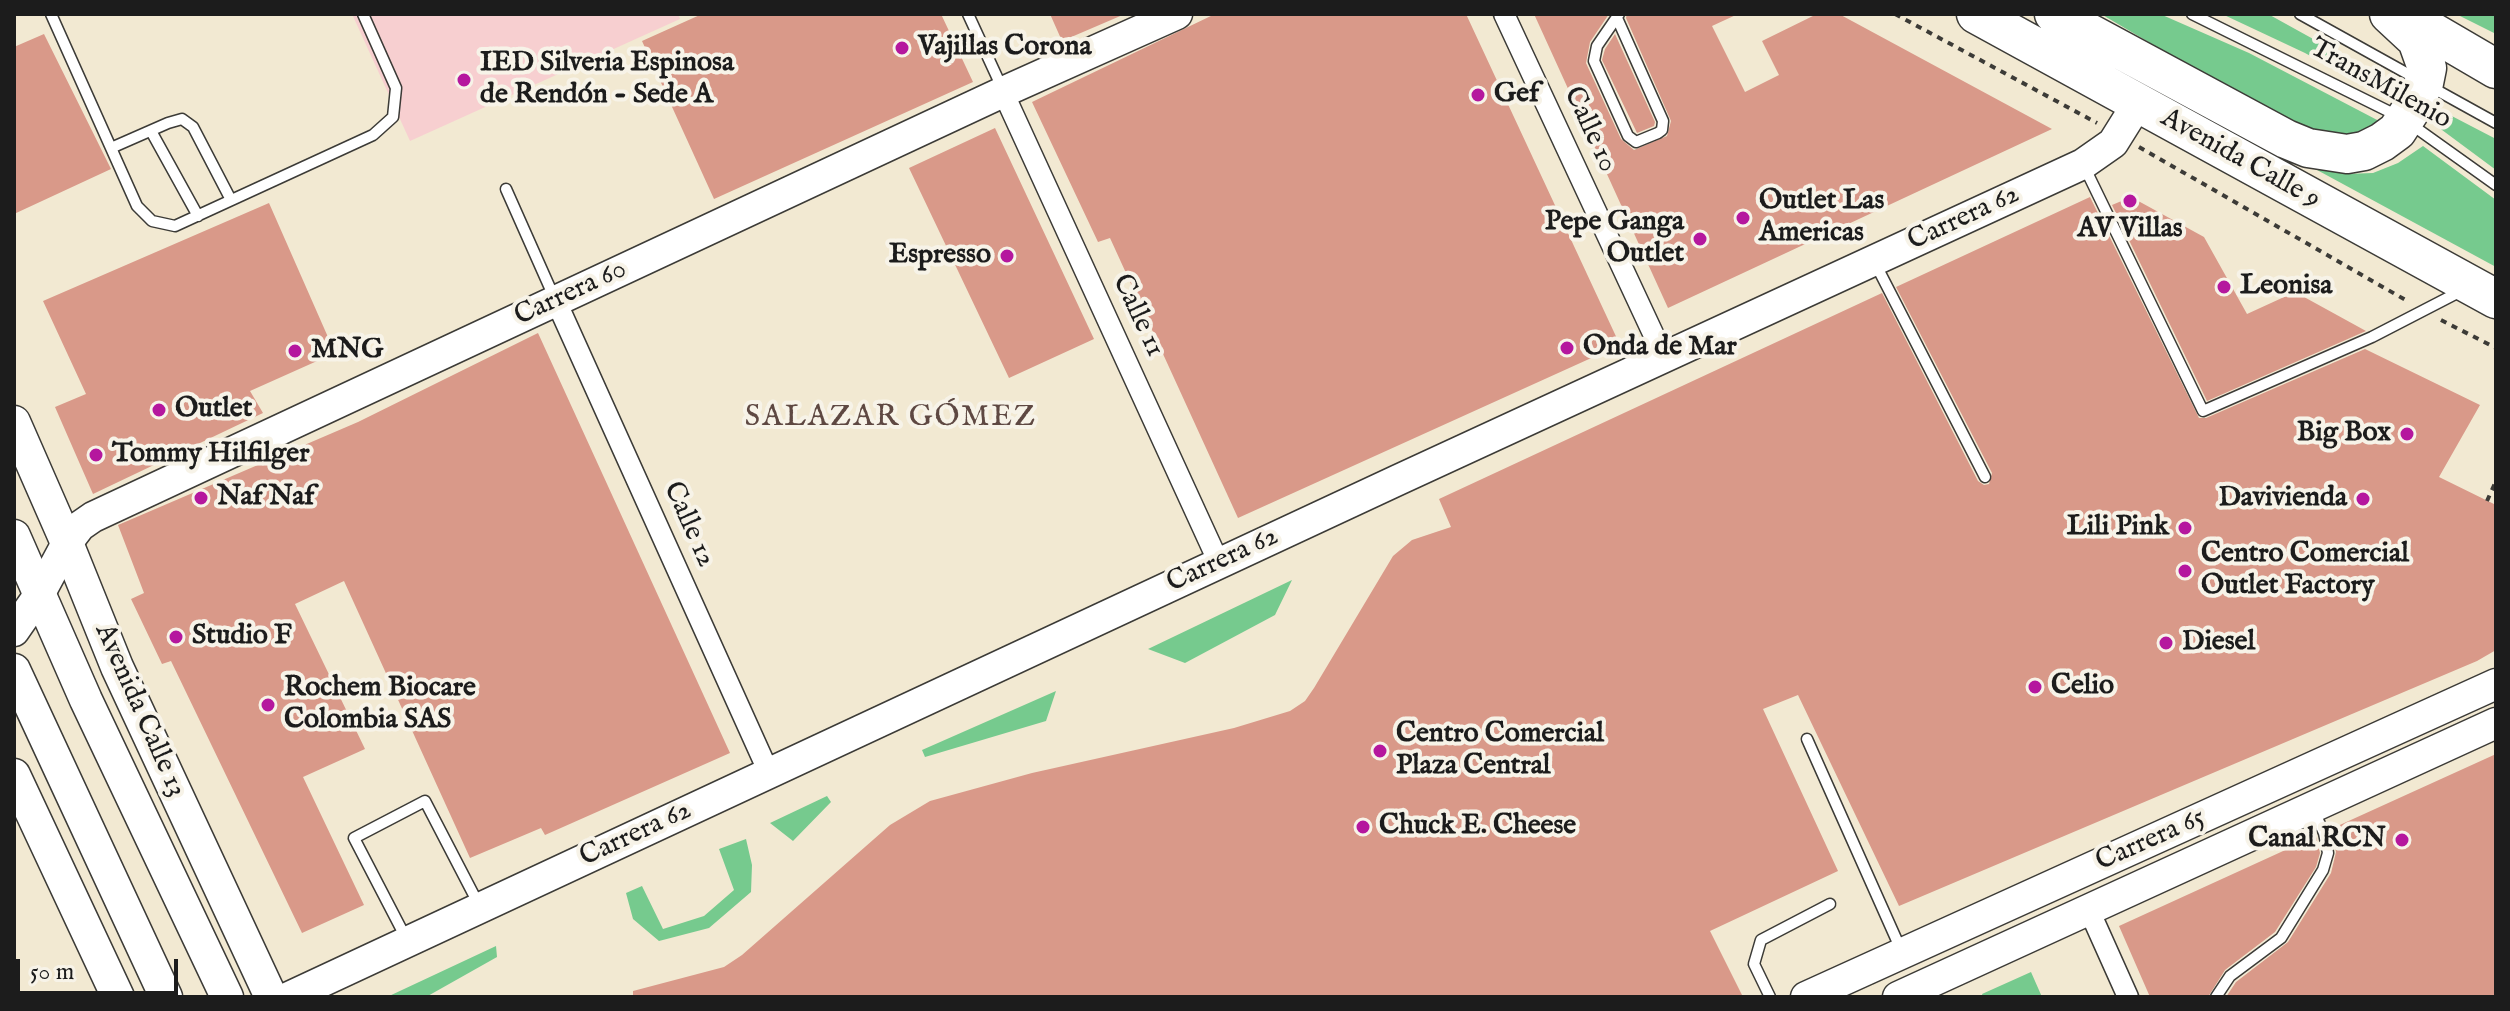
<!DOCTYPE html>
<html>
<head>
<meta charset="utf-8">
<style>
	body { margin:0 }
	#map { position:relative; width:2510px; height:1011px; overflow:hidden; background:#f2e9d2; font-family:"IM FELL English",serif }
	canvas { display:block }
	.frame { position:absolute; inset:0; border:16px solid #1c1c1c; pointer-events:none }
	.scale { position:absolute; left:16px; top:959px; width:162px; height:36px; box-sizing:border-box; border:4px solid #1c1c1c; border-top:0; padding-left:10px; font-size:24px; line-height:28px; white-space:nowrap; color:#1c1c1c; -webkit-text-stroke:6px #f7f3e8; paint-order:stroke }
</style>
</head>
<body>
<div id="map">
<canvas width="2510" height="1011"></canvas>
<div class="frame"></div>
<div class="scale">50 m</div>
</div>
<script>
const ctx = document.querySelector('canvas').getContext('2d');
ctx.lineJoin = 'round';
function fillPath(path, color) {
  ctx.fillStyle = color;
  ctx.fill(path, 'evenodd');
}
function toPath(rows) {
  const path = new Path2D();
  for (const r of rows) {
    path.moveTo(r[0], r[1]);
    for (let i = 2; i < r.length; i += 2) path.lineTo(r[i], r[i + 1]);
  }
  return path;
}
function stroke(path, color, width, dash) {
  ctx.strokeStyle = color;
  ctx.lineWidth = width;
  ctx.lineCap = dash ? 'butt' : 'round';
  ctx.setLineDash(dash || []);
  ctx.stroke(path);
}
function write(font, color, halo, rows, align = 'center') {
  ctx.font = font + ' "IM FELL English",serif';
  ctx.lineWidth = 8;
  ctx.setLineDash([]);
  ctx.textBaseline = 'middle';
  ctx.strokeStyle = halo;
  ctx.fillStyle = color;
  for (const [text, x, y, turn = 0] of rows) {
    ctx.save();
    ctx.translate(x, y);
    ctx.rotate((+turn || 0) * Math.PI / 180);
    ctx.textAlign = isNaN(turn) ? turn : align;
    if (halo) ctx.strokeText(text, 0, 0);
    ctx.fillText(text, 0, 0);
    ctx.restore();
  }
}
fillPath(toPath([
	[352,14,678,14,680,19,410,141]
]), '#f7cfd0');
fillPath(toPath([
	[2101,14,2160,14,2249,53,2381,122,2346,141,2279,119],
	[2222,14,2268,14,2380,76,2372,90,2305,53],
	[2456,14,2496,14,2496,34],
	[2446,113,2496,139,2496,170,2438,127],
	[2423,146,2496,200,2496,267,2306,164,2345,174,2373,173,2398,163],
	[1292,580,1275,615,1185,663,1148,649],
	[1056,691,1046,721,925,757,922,750],
	[827,796,831,802,793,841,770,823],
	[746,839,752,865,751,892,709,928,659,941,633,919,626,893,642,886,663,929,704,916,734,890,719,849],
	[496,946,497,957,426,997,387,997],
	[2031,972,2042,997,1983,997,1982,994]
]), '#76ca8e');
fillPath(toPath([
	[702,14,941,14,973,82,714,199,642,41],
	[1050,14,1125,14,1062,41],
	[1215,14,1466,14,1620,345,1238,518,1110,238,1098,242,1032,102],
	[1534,14,1609,14,1590,42,1586,63,1621,139,1634,150,1667,136,1671,121,1626,18,1627,14,1738,14,1712,26,1745,92,1779,75,1762,41,1817,14,1839,14,2052,129,1668,308],
	[44,34,111,169,14,214,14,47],
	[1615,34,1655,122,1654,126,1637,133,1602,60,1605,49],
	[995,128,1094,339,1009,378,909,168],
	[2090,197,2199,418,2206,418,2365,349,2480,405,2439,477,2496,505,2496,650,2477,661,1899,906,1798,695,1763,709,1838,871,1710,931,1743,997,633,997,633,991,724,967,742,955,890,825,930,801,1032,773,1234,728,1290,711,1305,701,1314,688,1393,556,1412,540,1451,527,1439,499,1882,293,1978,481,1984,485,1989,484,1992,473,1896,287],
	[2131,197,2204,237,2247,314,2295,292,2366,331,2207,401,2112,205],
	[269,203,335,353,250,391,263,413,93,494,55,407,86,394,43,301],
	[538,333,730,753,545,835,541,828,470,858,344,581,295,604,365,749,303,777,364,905,302,933,171,661,162,664,131,599,144,593,118,525,358,422],
	[2496,754,2496,997,2226,997,2236,982,2288,942,2331,873,2336,852,2331,829],
	[2316,836,2320,853,2316,867,2275,932,2225,970,2208,997,2150,997,2119,926]
]), '#d99989');
const lane = toPath([
	[51,14,137,206,152,221,175,226,373,135,393,117,396,88,363,14],
	[968,14,1003,90],
	[2192,14,2398,116],
	[2300,14,2417,79],
	[1617,18,1663,121,1662,130,1658,133,1636,142,1628,136,1594,61,1597,46,1619,14],
	[2431,87,2496,123],
	[2412,125,2496,185],
	[151,131,198,216],
	[111,148,168,123,182,119,193,127,231,200],
	[2084,166,2203,411,2372,337,2463,290],
	[506,189,554,297],
	[1875,263,1985,477],
	[1807,739,1902,952],
	[407,940,354,838,425,801,479,905],
	[1770,997,1754,964,1761,940,1830,904],
	[2216,997,2230,976,2281,938,2323,870,2328,853,2324,833,2313,809]
]);
const street = toPath([
	[1504,14,1664,357],
	[1003,92,1219,563],
	[556,301,769,773],
	[2089,910,2128,997]
]);
const secondary = toPath([
	[14,631,39,595,67,543,80,526,93,517,1003,92,1177,14],
	[289,997,1398,480,2083,164,2113,143,2138,103],
	[1806,997,2496,684],
	[1898,997,2496,723]
]);
const primary = toPath([
	[14,422,67,543,117,667,271,997],
	[14,536,86,700,227,997],
	[14,670,166,997],
	[14,775,118,997]
]);
const highway = toPath([
	[1976,14,2496,299],
	[2054,14,2286,139,2308,148,2347,154,2364,151,2382,142,2397,131,2412,108,2424,83,2427,68,2417,40,2389,14],
	[2402,14,2496,69]
]);
stroke(lane, '#3c3b37', 13);
stroke(street, '#3c3b37', 23);
stroke(secondary, '#3c3b37', 33);
stroke(primary, '#3c3b37', 35);
stroke(highway, '#3c3b37', 41);
stroke(toPath([
	[1895,14,2097,123],
	[2139,147,2409,302],
	[2441,320,2496,348],
	[2487,501,2496,481]
]), '#3c3b37', 4, [6, 6]);
stroke(lane, '#fff', 10);
stroke(street, '#fff', 20);
stroke(secondary, '#fff', 30);
stroke(primary, '#fff', 32);
stroke(highway, '#fff', 38);
for (const [x, y, r, color] of [
	[902,48,8,"#b5179e"],
	[464,80,8,"#b5179e"],
	[1478,95,8,"#b5179e"],
	[2130,201,8,"#b5179e"],
	[1743,218,8,"#b5179e"],
	[1700,239,8,"#b5179e"],
	[1007,256,8,"#b5179e"],
	[2224,287,8,"#b5179e"],
	[1567,348,8,"#b5179e"],
	[295,351,8,"#b5179e"],
	[159,410,8,"#b5179e"],
	[2407,434,8,"#b5179e"],
	[96,455,8,"#b5179e"],
	[201,498,8,"#b5179e"],
	[2363,499,8,"#b5179e"],
	[2185,528,8,"#b5179e"],
	[2185,571,8,"#b5179e"],
	[176,637,8,"#b5179e"],
	[2166,643,8,"#b5179e"],
	[2035,687,8,"#b5179e"],
	[268,705,8,"#b5179e"],
	[1380,751,8,"#b5179e"],
	[1363,827,8,"#b5179e"],
	[2402,840,8,"#b5179e"]
]) {
  const dot = new Path2D();
  dot.arc(x, y, r, 0, 2 * Math.PI);
  ctx.fillStyle = color;
  ctx.fill(dot);
  stroke(dot, '#f7f3e8', 3);
}
write('bold 28px', '#1c1c1c', '#f7f3e8', [
	["Vajillas Corona",918,48],
	["IED Silveria Espinosa",480,64],
	["de Rendón - Sede A",480,96],
	["Gef",1494,95],
	["Outlet Las",1759,202],
	["Americas",1759,234],
	["Pepe Ganga",1684,223,"right"],
	["Outlet",1684,255,"right"],
	["AV Villas",2130,230,"center"],
	["Espresso",991,256,"right"],
	["Leonisa",2240,287],
	["Onda de Mar",1583,348],
	["MNG",311,351],
	["Outlet",175,410],
	["Big Box",2391,434,"right"],
	["Tommy Hilfilger",112,455],
	["Naf Naf",217,498],
	["Davivienda",2347,499,"right"],
	["Lili Pink",2169,528,"right"],
	["Centro Comercial",2201,555],
	["Outlet Factory",2201,587],
	["Studio F",192,637],
	["Diesel",2182,643],
	["Celio",2051,687],
	["Rochem Biocare",284,689],
	["Colombia SAS",284,721],
	["Centro Comercial",1396,735],
	["Plaza Central",1396,767],
	["Chuck E. Cheese",1379,827],
	["Canal RCN",2386,840,"right"]
], 'left');
write('28px', '#1c1c1c', '#f7f3e8', [
	["TransMilenio",2380,85,29],
	["Calle 10",1589,130,65],
	["Avenida Calle 9",2240,160,29],
	["Carrera 62",1964,219,-25],
	["Carrera 60",571,294,-25],
	["Calle 11",1137,316,65],
	["Calle 12",688,525,66],
	["Carrera 62",1223,561,-25],
	["Avenida Calle 13",139,711,66],
	["Carrera 62",636,835,-25],
	["Carrera 65",2151,841,-24]
]);
ctx.letterSpacing = '2px';
write('30px', '#5e4842', '#f7f3e8', [
	["SALAZAR GÓMEZ",891,419]
]);
ctx.letterSpacing = '0px';
</script>
</body>
</html>
